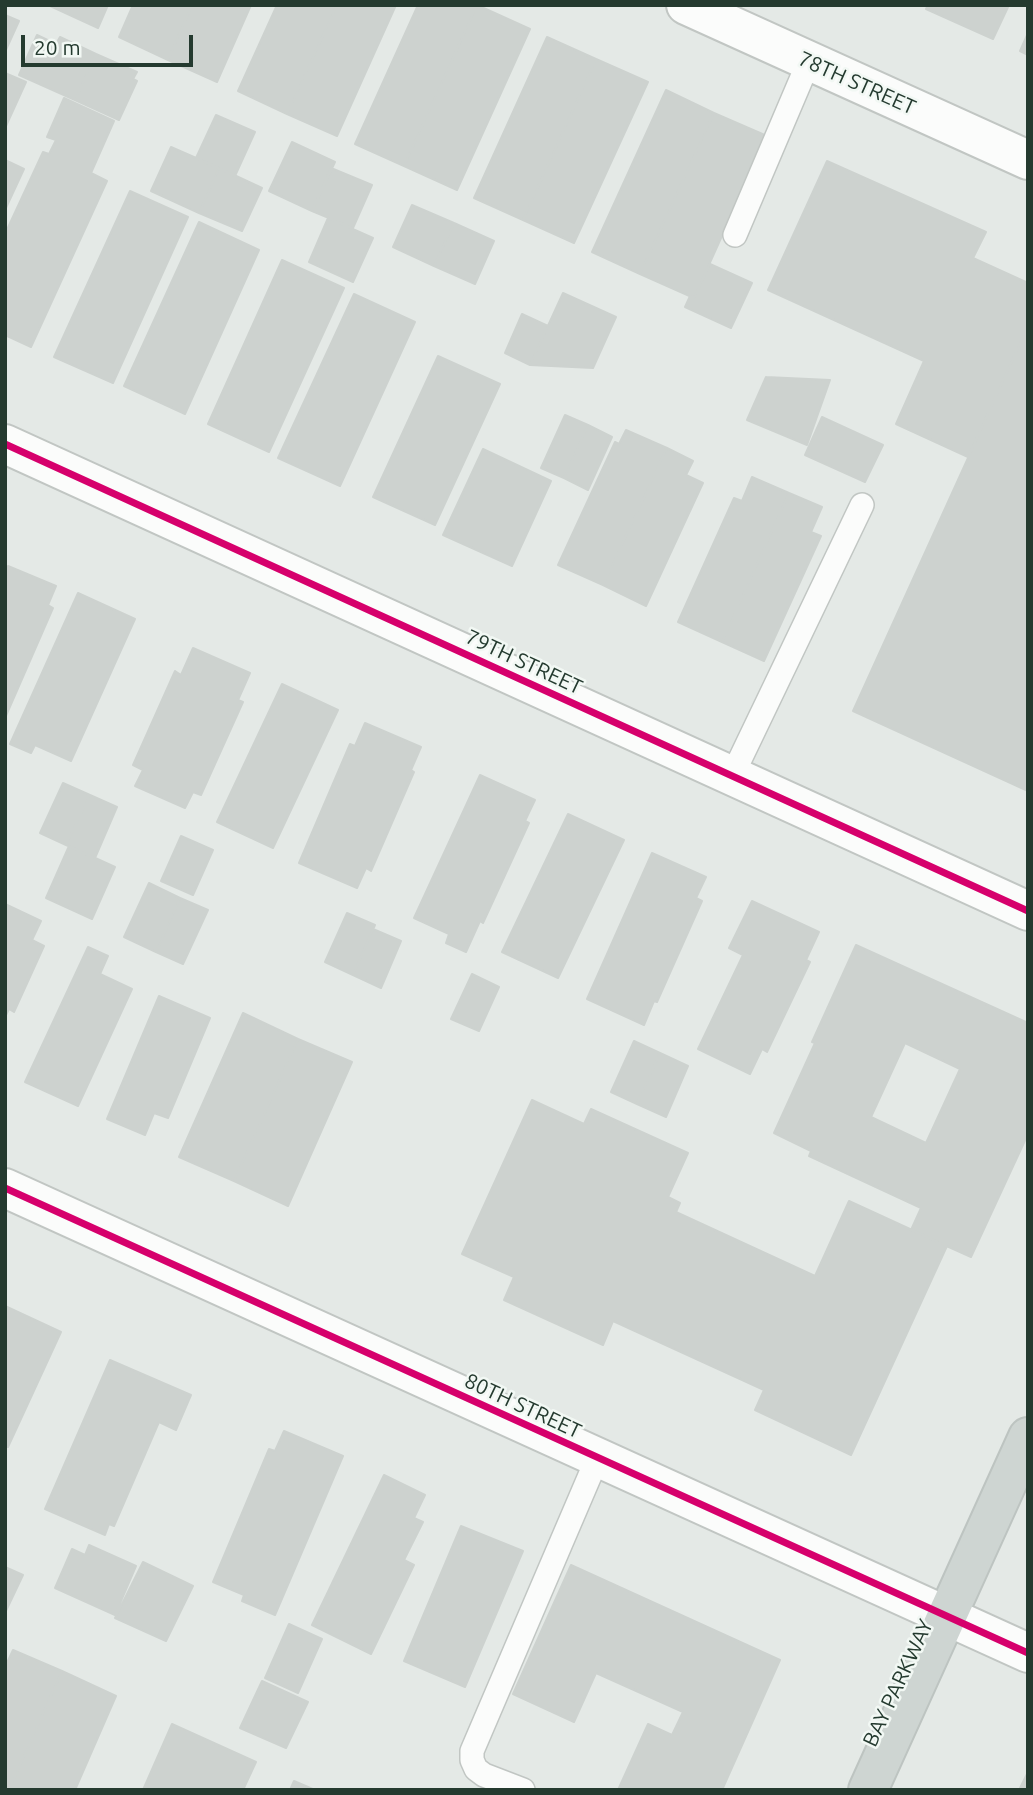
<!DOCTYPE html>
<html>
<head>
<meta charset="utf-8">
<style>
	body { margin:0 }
	#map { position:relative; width:1033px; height:1795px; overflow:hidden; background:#e4e9e6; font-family:Ubuntu,sans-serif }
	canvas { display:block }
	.frame { position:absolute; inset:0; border:7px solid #243a2f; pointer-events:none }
	.scale { position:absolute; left:21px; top:35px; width:172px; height:32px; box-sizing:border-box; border:4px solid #243a2f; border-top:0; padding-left:9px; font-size:21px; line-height:24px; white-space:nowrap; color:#243a2f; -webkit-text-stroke:5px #f2f8f4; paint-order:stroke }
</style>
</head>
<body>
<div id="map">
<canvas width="1033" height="1795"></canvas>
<div class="frame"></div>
<div class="scale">20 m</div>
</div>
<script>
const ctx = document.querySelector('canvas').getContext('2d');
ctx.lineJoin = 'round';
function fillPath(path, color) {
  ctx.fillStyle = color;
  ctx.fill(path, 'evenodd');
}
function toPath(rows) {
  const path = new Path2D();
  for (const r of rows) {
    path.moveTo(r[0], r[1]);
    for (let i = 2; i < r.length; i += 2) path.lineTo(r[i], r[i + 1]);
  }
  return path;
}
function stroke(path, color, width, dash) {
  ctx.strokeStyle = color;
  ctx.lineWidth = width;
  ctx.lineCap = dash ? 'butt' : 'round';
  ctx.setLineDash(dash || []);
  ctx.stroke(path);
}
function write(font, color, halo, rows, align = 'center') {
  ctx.font = font + ' Ubuntu,sans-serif';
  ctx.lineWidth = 5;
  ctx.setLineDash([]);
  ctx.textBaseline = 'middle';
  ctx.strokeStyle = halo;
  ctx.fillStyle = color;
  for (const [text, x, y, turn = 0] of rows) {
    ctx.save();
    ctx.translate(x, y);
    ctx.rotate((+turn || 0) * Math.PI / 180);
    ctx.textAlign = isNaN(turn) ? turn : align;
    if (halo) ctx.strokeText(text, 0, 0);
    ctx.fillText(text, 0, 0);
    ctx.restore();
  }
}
const building = toPath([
	[48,5,108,5,98,28,48,5],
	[133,5,192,5,168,60,119,37,133,5],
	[192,5,251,5,217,82,168,60,192,5],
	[277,5,337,5,287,114,238,91,277,5],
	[337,5,396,5,337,136,287,114,337,5],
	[418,5,477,5,404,166,355,144,418,5],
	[477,5,530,29,457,190,404,166,477,5],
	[928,5,1009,5,993,39,926,9,928,5],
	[5,15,19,21,5,52,5,15],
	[1028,33,1028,55,1020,51,1028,33],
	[37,35,56,44,60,37,96,54,75,100,19,75,37,35],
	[547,37,596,59,523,220,474,198,547,37],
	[96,54,137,72,133,79,137,81,119,120,75,100,96,54],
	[596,59,648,82,574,243,523,220,596,59],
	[5,73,26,82,6,126,5,126,5,73],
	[666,90,714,113,640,274,592,252,666,90],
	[64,98,114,121,91,173,107,181,31,347,5,335,5,234,43,152,49,154,56,140,47,137,64,98],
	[714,113,767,136,694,298,640,274,714,113],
	[216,115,255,132,235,176,196,158,216,115],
	[292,142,335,162,312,211,269,191,292,142],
	[171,147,219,168,199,213,151,191,171,147],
	[5,160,24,169,5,210,5,160],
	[827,161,986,232,973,258,1028,283,1028,326,968,457,896,424,924,361,768,290,827,161],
	[219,168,262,188,242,231,199,213,219,168],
	[331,168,372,185,353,228,312,211,331,168],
	[130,191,188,217,113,383,54,357,130,191],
	[412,205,454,223,434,266,393,247,412,205],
	[328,218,373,238,353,282,309,262,328,218],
	[199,222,259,250,185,414,124,386,199,222],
	[454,223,494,241,475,284,434,266,454,223],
	[282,260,344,288,269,452,208,424,282,260],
	[710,264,752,283,731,328,685,307,690,296,694,298,710,264],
	[563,293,616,317,593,368,530,365,563,293],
	[354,294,415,322,340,486,278,458,354,294],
	[522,314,548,326,530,365,505,353,522,314],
	[1028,326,1028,791,853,711,1028,326],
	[438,356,500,384,435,525,373,497,438,356],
	[766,377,830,380,807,445,747,420,766,377],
	[565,415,588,425,564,478,541,468,565,415],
	[822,417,883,445,865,482,805,455,822,417],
	[588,425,612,437,588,490,564,478,588,425],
	[626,430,667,448,603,585,558,565,615,442,619,444,626,430],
	[667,448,693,461,686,475,703,483,646,606,603,585,667,448],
	[483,449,551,481,512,566,443,535,483,449],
	[752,477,789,493,722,642,678,622,734,498,742,501,752,477],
	[789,493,822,507,811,532,821,536,764,661,722,642,789,493],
	[8,566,56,586,48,605,53,608,5,718,5,572,8,566],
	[78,593,135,619,71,761,35,745,31,753,10,744,78,593],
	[193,648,250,673,238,700,243,702,201,795,193,792,185,808,135,786,143,770,133,765,175,671,181,675,193,648],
	[282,684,338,710,273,848,217,822,282,684],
	[365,723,421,747,411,770,414,772,371,871,366,868,357,888,299,863,350,744,355,746,365,723],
	[480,775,535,800,525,821,529,823,483,923,480,921,466,952,446,943,449,934,414,918,480,775],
	[63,783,90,795,66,845,40,833,63,783],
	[90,795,117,807,95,858,66,845,90,795],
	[568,814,624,840,558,978,502,952,568,814],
	[181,836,213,850,193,895,161,881,181,836],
	[69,846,115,867,92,919,46,898,69,846],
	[652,853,706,877,696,898,702,901,657,1002,654,1001,644,1025,587,999,652,853],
	[149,883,180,898,156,952,124,937,149,883],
	[180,898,208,910,183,964,156,952,180,898],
	[752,901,819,932,806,960,810,962,767,1052,762,1049,750,1074,698,1049,743,955,729,948,752,901],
	[5,904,41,921,32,940,44,946,14,1012,9,1009,5,1017,5,904],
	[347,913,375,925,353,975,325,962,347,913],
	[373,929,401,941,381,988,353,975,373,929],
	[856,945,1028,1023,1028,1134,971,1257,911,1230,921,1208,809,1156,811,1151,774,1133,815,1043,812,1042,856,945],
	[905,1043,960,1069,926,1143,871,1117,905,1043],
	[88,947,108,956,100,974,132,989,78,1106,25,1082,88,947],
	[472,974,499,987,479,1031,451,1019,472,974],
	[159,996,210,1018,168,1118,154,1113,145,1135,107,1119,159,996],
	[243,1013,298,1039,234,1181,179,1157,243,1013],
	[298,1039,352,1062,288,1206,234,1181,298,1039],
	[634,1041,660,1053,637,1104,611,1092,634,1041],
	[660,1053,688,1066,666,1117,637,1104,660,1053],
	[532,1100,584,1124,591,1109,688,1153,668,1197,680,1203,676,1212,815,1276,849,1201,947,1246,851,1455,755,1410,764,1390,613,1321,603,1345,504,1300,514,1277,462,1254,532,1100],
	[5,1306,61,1332,8,1447,5,1446,5,1306],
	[110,1360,191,1395,176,1430,159,1422,114,1526,109,1524,105,1535,45,1509,110,1360],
	[284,1431,343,1456,275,1615,242,1601,244,1595,213,1582,269,1449,275,1451,284,1431],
	[384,1475,425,1495,414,1518,423,1522,404,1560,414,1565,371,1654,312,1625,384,1475],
	[461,1526,523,1551,465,1687,404,1661,461,1526],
	[89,1545,136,1566,115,1615,55,1588,72,1549,85,1555,89,1545],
	[143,1562,193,1586,166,1641,115,1618,143,1562],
	[571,1565,780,1660,722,1790,618,1790,648,1724,672,1735,683,1712,596,1673,574,1722,513,1694,571,1565],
	[5,1567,23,1575,5,1613,5,1567],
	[289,1624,322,1639,298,1693,265,1678,289,1624],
	[13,1650,62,1671,9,1790,5,1790,5,1667,13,1650],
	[62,1671,116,1696,75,1790,9,1790,62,1671],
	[262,1681,308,1702,286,1748,240,1728,262,1681],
	[172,1724,256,1762,243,1790,143,1790,172,1724],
	[1028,1772,1028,1790,1019,1790,1028,1772],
	[294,1781,315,1790,290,1790,294,1781]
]);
fillPath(building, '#cdd2cf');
stroke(building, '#cdd2cf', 2);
const service = toPath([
	[735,235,809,61],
	[732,776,862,505],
	[523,1790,484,1775,476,1769,472,1760,472,1751,597,1459]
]);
const minor = toPath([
	[686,5,1028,160],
	[5,444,1028,911],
	[5,1188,1028,1653]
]);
const primary = toPath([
	[868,1790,1028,1437]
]);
stroke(service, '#c1c6c3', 26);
stroke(minor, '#c1c6c3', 42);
stroke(primary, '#bdc4c1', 42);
stroke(service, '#fbfcfb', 23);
stroke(minor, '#fbfcfb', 38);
stroke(primary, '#ced5d2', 38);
stroke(toPath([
	[5,444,1028,911],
	[5,1188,1028,1653]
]), '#d6006c', 7);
write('21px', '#243a2f', '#f2f8f4', [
	["78TH STREET",857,83,24],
	["79TH STREET",524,662,25],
	["80TH STREET",523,1406,25],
	["BAY PARKWAY",898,1683,-65]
]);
</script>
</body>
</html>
